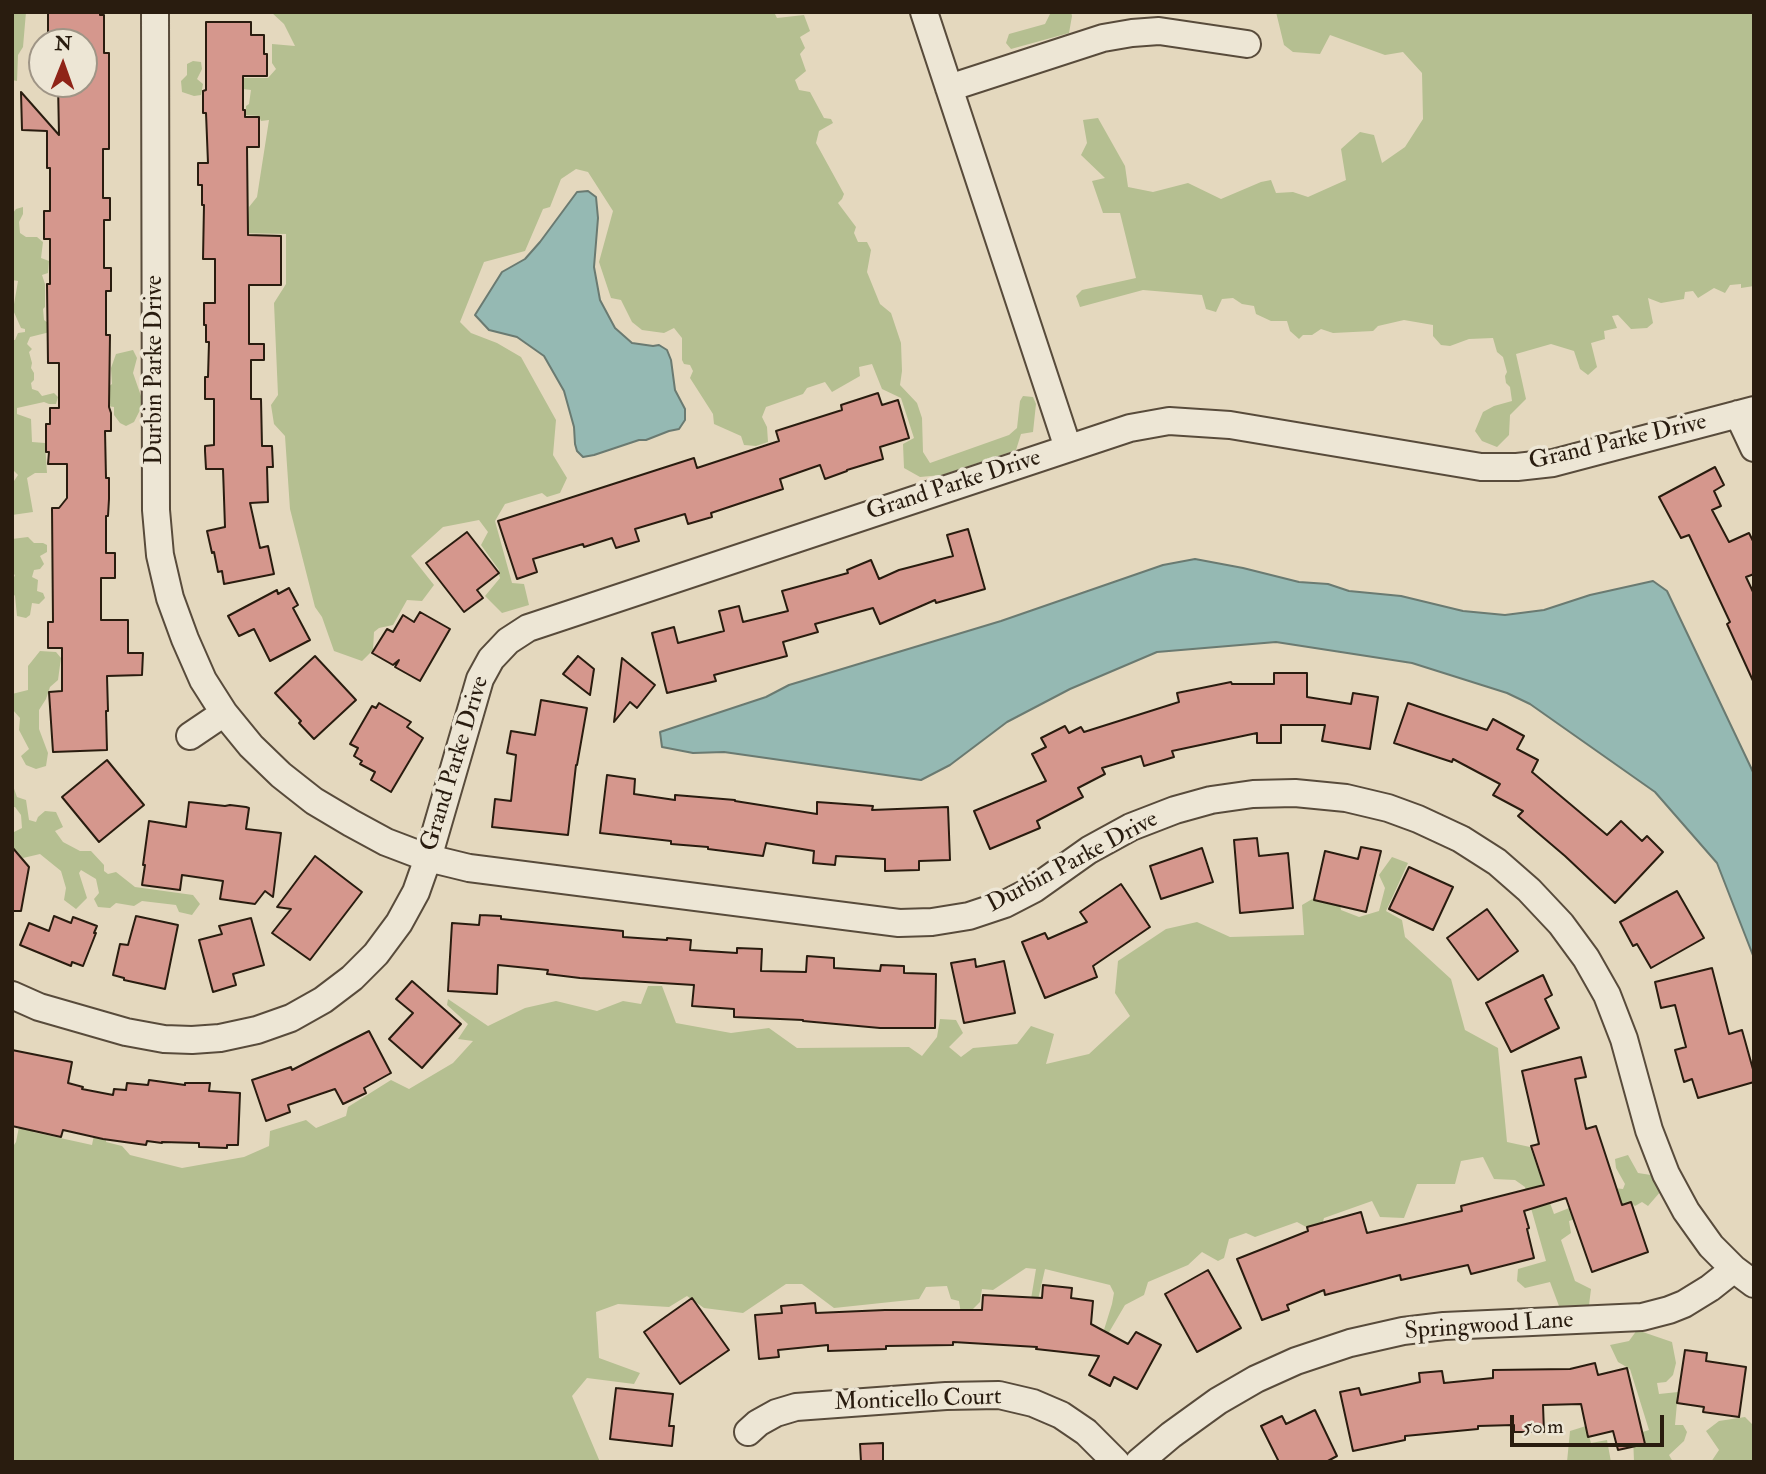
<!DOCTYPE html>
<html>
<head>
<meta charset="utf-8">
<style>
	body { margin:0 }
	#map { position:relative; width:1766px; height:1474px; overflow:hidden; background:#e4d8be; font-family:"IM FELL Double Pica",serif }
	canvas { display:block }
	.frame { position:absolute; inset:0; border:14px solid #291c0f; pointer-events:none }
	.north { position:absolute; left:28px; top:28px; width:70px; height:70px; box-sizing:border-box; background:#ede6d5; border:2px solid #9f9586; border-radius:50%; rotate:1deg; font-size:19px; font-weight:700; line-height:28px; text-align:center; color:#291c0f }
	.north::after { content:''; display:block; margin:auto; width:24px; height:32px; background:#8f2418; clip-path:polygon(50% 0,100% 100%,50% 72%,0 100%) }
	.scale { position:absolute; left:1510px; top:1415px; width:154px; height:32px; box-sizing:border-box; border:4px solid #291c0f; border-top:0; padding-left:9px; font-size:21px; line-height:24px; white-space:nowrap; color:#291c0f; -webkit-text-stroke:5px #ede6d5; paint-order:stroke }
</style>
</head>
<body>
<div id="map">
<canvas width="1766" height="1474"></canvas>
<div class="frame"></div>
<div class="north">N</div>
<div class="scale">50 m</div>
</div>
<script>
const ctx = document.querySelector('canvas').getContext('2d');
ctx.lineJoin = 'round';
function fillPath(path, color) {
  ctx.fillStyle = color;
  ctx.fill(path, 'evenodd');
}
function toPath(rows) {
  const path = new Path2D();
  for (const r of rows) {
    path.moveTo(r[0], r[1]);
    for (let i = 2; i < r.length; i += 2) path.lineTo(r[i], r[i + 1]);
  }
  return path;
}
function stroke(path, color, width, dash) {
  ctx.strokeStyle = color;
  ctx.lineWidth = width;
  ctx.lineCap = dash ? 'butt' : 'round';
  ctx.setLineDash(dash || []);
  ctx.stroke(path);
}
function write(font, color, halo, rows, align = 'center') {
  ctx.font = font + ' "IM FELL Double Pica",serif';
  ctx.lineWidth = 7;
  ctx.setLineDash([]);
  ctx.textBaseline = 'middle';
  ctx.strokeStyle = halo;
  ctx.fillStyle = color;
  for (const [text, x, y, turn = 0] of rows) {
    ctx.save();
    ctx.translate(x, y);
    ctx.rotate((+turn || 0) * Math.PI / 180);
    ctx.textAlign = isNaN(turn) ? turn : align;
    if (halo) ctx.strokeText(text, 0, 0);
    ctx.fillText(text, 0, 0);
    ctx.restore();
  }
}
fillPath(toPath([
	[12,12,26,12,23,47,18,55,17,81,12,80],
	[271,12,774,12,777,18,804,15,810,31,800,37,805,48,800,54,806,71,795,80,799,90,810,92,824,118,831,119,833,123,819,131,816,143,844,194,842,199,838,203,856,227,854,233,858,242,867,242,871,250,867,272,880,304,891,313,901,343,902,371,900,385,917,403,922,418,923,452,930,463,1009,435,1017,428,1020,401,1023,396,1033,397,1036,404,1033,432,1021,434,1016,450,942,475,920,477,904,468,903,444,914,438,901,398,882,389,872,364,859,367,860,376,832,392,825,382,807,388,803,394,766,407,762,417,767,427,768,442,756,446,744,445,741,436,714,424,713,414,690,378,693,371,690,365,684,364,682,360,682,338,674,328,664,333,642,330,632,322,621,300,611,298,599,262,613,211,588,172,576,169,561,179,550,207,543,209,525,251,484,262,460,322,471,333,497,343,521,357,556,420,553,455,567,478,560,493,547,497,542,493,505,504,495,521,512,583,524,584,529,605,502,613,485,596,500,578,498,572,499,570,481,545,488,532,479,520,443,527,411,556,434,585,422,601,407,600,393,625,379,628,374,632,373,650,362,661,334,651,322,617,315,607,290,509,285,436,274,424,271,405,278,395,274,303,286,284,286,234,239,233,239,225,248,222,249,207,257,197,269,120,261,121,259,116,246,115,246,106,249,104,251,90,235,88,230,78,268,78,276,69,272,63,272,44,295,46,284,24],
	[1051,12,1071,12,1072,16,1069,33,1011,49,1006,43,1009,34,1045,24],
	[1276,12,1754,12,1754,286,1741,288,1741,284,1730,285,1725,293,1714,288,1698,298,1693,291,1685,292,1684,299,1661,303,1648,298,1653,323,1647,328,1631,329,1618,315,1612,316,1617,328,1604,331,1605,339,1591,343,1597,367,1588,375,1580,369,1574,351,1551,344,1516,354,1526,399,1510,415,1509,435,1497,447,1482,441,1475,431,1483,412,1494,406,1512,401,1510,387,1506,383,1505,376,1507,372,1503,357,1497,352,1493,338,1469,339,1450,346,1441,345,1433,336,1433,325,1404,320,1378,326,1373,331,1333,333,1321,329,1312,335,1303,335,1299,339,1290,331,1287,321,1271,321,1256,314,1254,306,1242,304,1233,298,1222,299,1216,312,1206,309,1202,295,1143,290,1080,307,1076,296,1082,290,1136,278,1120,213,1103,213,1092,181,1105,178,1081,155,1087,143,1083,120,1098,118,1125,166,1128,187,1153,192,1188,183,1221,199,1261,182,1271,180,1276,193,1293,192,1308,197,1346,180,1341,149,1360,132,1374,135,1382,163,1405,147,1423,119,1422,73,1403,52,1385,55,1330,35,1320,54,1293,52,1284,45],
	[193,61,201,62,202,69,197,79,203,84,201,95,194,96,182,92,181,81,187,75,187,64],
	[23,207,23,214,19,222,20,233,26,237,37,237,43,242,41,258,49,261,48,273,42,275,45,284,45,307,43,309,44,320,48,323,50,332,30,337,27,344,32,349,29,352,32,363,31,368,34,373,34,380,31,383,32,389,38,391,42,396,54,393,58,397,56,404,49,404,44,402,17,408,17,414,31,419,32,442,45,443,47,473,35,473,27,478,33,512,12,515,12,484,18,475,14,471,12,463,12,340,15,340,18,333,25,332,25,329,21,328,13,310,18,281,12,280,13,213,16,209],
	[133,350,137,358,133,373,141,396,141,408,134,422,126,426,120,423,114,415,114,407,106,406,108,387,112,384,111,368,116,354],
	[28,537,34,543,43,543,47,545,47,552,40,556,44,564,40,569,34,570,32,577,38,580,37,591,43,593,45,598,39,604,32,603,30,615,26,618,17,616,15,596,12,592,12,582,15,575,12,573,12,539],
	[40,651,56,652,61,658,58,680,50,687,46,699,39,710,39,729,48,753,46,766,36,769,26,765,21,756,29,749,19,730,20,718,12,709,12,694,28,690,28,666],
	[12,783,17,797,26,800,29,820,36,822,38,817,45,811,56,812,63,827,55,831,63,842,80,851,91,851,104,865,104,871,108,874,116,872,135,887,193,895,200,904,192,915,179,912,176,905,142,901,134,906,116,903,110,908,98,907,94,899,99,893,96,879,81,870,79,873,87,898,76,909,64,900,66,888,61,871,40,854,23,858,16,850,12,851,12,833,22,828,21,815,15,807,12,807],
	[1392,857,1408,863,1386,911,1402,920,1405,937,1451,979,1465,1030,1498,1048,1507,1142,1530,1147,1554,1214,1597,1197,1613,1188,1623,1189,1625,1184,1616,1168,1615,1159,1628,1155,1638,1173,1651,1175,1661,1191,1648,1206,1642,1202,1635,1206,1630,1202,1569,1221,1571,1233,1561,1240,1575,1281,1591,1289,1589,1305,1559,1306,1550,1282,1525,1288,1517,1281,1518,1269,1546,1261,1525,1187,1515,1180,1494,1179,1483,1157,1461,1161,1455,1184,1417,1184,1404,1218,1380,1217,1372,1201,1324,1218,1322,1225,1308,1228,1297,1222,1255,1237,1246,1233,1229,1239,1224,1258,1218,1261,1202,1252,1188,1265,1148,1282,1144,1295,1125,1305,1108,1334,1103,1333,1112,1304,1114,1293,1110,1285,1045,1269,1030,1335,1026,1329,1036,1269,1026,1268,993,1290,982,1289,980,1302,972,1310,961,1314,959,1301,951,1299,947,1286,926,1287,919,1299,834,1308,802,1284,786,1284,743,1313,704,1308,687,1296,669,1307,618,1304,596,1312,599,1358,640,1373,634,1384,587,1378,572,1396,600,1462,12,1462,12,1148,16,1142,25,1097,38,1102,33,1132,92,1145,98,1115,108,1115,106,1142,122,1146,130,1155,182,1168,244,1157,269,1146,270,1131,306,1120,316,1128,346,1116,348,1107,391,1080,409,1089,453,1063,473,1041,458,1039,468,1024,447,1005,448,999,488,1026,525,1008,556,1001,597,1011,623,1001,641,1004,648,986,662,986,676,1023,731,1033,769,1028,797,1048,909,1047,922,1056,937,1037,940,1019,956,1020,963,1033,949,1047,961,1057,973,1048,1017,1044,1031,1026,1054,1034,1046,1064,1089,1054,1130,1016,1115,993,1118,961,1166,929,1197,922,1230,937,1304,935,1302,905,1314,898,1340,905,1341,910,1359,917,1379,911,1385,888,1379,875],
	[1637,1330,1672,1342,1676,1363,1673,1375,1666,1382,1657,1383,1659,1394,1678,1392,1675,1425,1683,1425,1687,1432,1684,1441,1669,1455,1673,1462,1634,1462,1633,1435,1649,1430,1630,1369,1618,1362,1610,1345,1629,1341],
	[1745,1417,1754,1426,1754,1462,1711,1462,1719,1450,1706,1431,1719,1421],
	[1586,1426,1591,1443,1607,1440,1611,1462,1567,1462,1570,1431]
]), '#b5bf91');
const water = toPath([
	[588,191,596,197,598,218,594,267,600,300,615,328,632,343,653,346,659,345,667,350,671,360,675,390,685,409,685,420,679,429,669,431,646,440,639,440,594,455,583,457,577,451,575,444,574,427,564,391,544,356,517,337,489,330,475,315,502,272,525,259,540,242,577,192,588,191],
	[1195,559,1243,568,1299,582,1328,584,1349,591,1401,596,1463,611,1505,615,1544,610,1590,595,1653,581,1667,591,1754,774,1754,958,1717,863,1655,792,1530,704,1507,693,1412,663,1276,642,1157,652,1070,689,1007,722,950,765,921,780,724,752,693,753,662,747,660,732,766,697,789,685,1001,621,1163,565,1195,559]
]);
fillPath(water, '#95b9b3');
stroke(water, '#6a7a71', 2);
const building = toPath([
	[48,12,100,12,100,15,104,15,104,53,109,53,109,149,103,149,103,198,110,198,110,220,104,220,104,268,111,268,111,291,106,291,106,335,110,335,109,407,111,413,111,431,105,431,106,478,109,478,109,499,108,516,106,516,106,553,115,553,115,578,101,578,101,620,128,620,128,653,143,653,142,675,107,676,108,711,106,711,107,750,53,752,49,692,62,691,62,648,48,648,48,622,53,622,52,508,59,508,67,498,67,464,48,464,49,452,46,452,46,424,50,424,50,408,59,408,59,363,48,363,47,284,50,284,50,239,44,239,44,211,50,211,50,168,47,168,47,131,22,130,21,92,59,135,58,84,84,84,84,40,48,40,48,12],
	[206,22,251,22,251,35,264,35,264,54,267,54,267,76,243,76,243,110,245,110,245,117,259,117,259,147,247,147,248,235,281,236,281,285,249,285,249,344,264,344,264,360,251,360,251,399,261,399,262,446,272,446,273,467,267,467,268,502,250,503,260,548,268,546,274,574,224,584,222,571,218,572,214,552,212,553,207,531,225,527,223,469,206,469,205,451,205,446,214,445,214,399,205,399,205,377,208,377,209,342,206,342,206,325,204,325,204,303,215,303,215,259,203,259,204,205,202,205,202,185,198,185,198,163,208,163,206,113,203,113,203,91,206,90,206,22],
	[878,393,882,405,898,400,909,438,880,447,883,459,847,470,847,471,825,479,820,465,780,479,783,489,711,513,712,517,688,524,685,514,635,529,639,541,616,548,612,538,584,547,583,544,533,559,537,572,517,579,498,521,694,458,697,468,779,441,776,431,842,410,841,405,878,393],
	[1715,467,1724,485,1714,491,1721,506,1712,510,1729,542,1749,533,1754,543,1754,574,1746,577,1754,594,1754,683,1727,624,1730,622,1689,535,1681,538,1659,497,1715,467],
	[968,529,985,589,936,603,935,600,880,624,873,608,815,624,818,632,783,642,787,656,714,675,716,681,667,693,652,633,674,627,678,643,724,631,719,611,739,606,743,622,788,611,782,591,848,573,847,570,871,560,879,579,899,570,953,556,947,535,968,529],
	[467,532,499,573,477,590,483,598,464,612,426,563,467,532],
	[289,588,298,605,293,608,310,640,270,661,254,629,239,636,228,616,277,590,278,594,289,588],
	[420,612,450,629,420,681,395,667,399,660,393,665,372,653,387,629,393,632,403,615,414,622,420,612],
	[315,656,356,700,314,739,299,723,301,721,275,693,315,656],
	[578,656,594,669,590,695,563,674,578,656],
	[622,658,655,685,637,708,630,702,614,722,622,658],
	[1274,673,1307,673,1307,697,1351,704,1353,693,1378,697,1370,749,1322,741,1325,725,1281,725,1281,743,1257,743,1257,733,1172,751,1174,757,1144,766,1141,756,1102,768,1105,774,1078,788,1083,797,1037,821,1040,828,990,849,974,811,1046,781,1032,754,1046,747,1041,738,1065,726,1069,733,1081,727,1084,732,1179,702,1177,693,1231,682,1232,684,1274,684,1274,673],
	[541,700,587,708,577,765,576,765,568,835,492,827,495,799,511,801,516,755,507,753,511,731,535,735,541,700],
	[379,703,411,722,407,727,423,738,391,792,371,780,375,772,360,764,362,761,354,756,358,748,350,744,372,706,376,708,379,703],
	[1408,703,1487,730,1493,719,1524,736,1517,749,1538,760,1532,772,1607,835,1621,821,1642,841,1647,836,1663,852,1615,903,1565,856,1518,816,1523,811,1493,795,1500,784,1453,759,1452,762,1394,743,1408,703],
	[107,760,144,805,99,842,62,797,107,760],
	[607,775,635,779,634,794,675,800,675,795,735,800,735,801,817,814,817,802,873,806,872,810,948,807,950,860,919,861,919,870,885,871,885,859,836,856,835,865,813,863,814,851,766,843,763,856,708,849,708,847,671,844,671,841,600,833,607,775],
	[189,802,225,806,230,805,246,807,249,808,246,829,281,833,273,897,265,891,255,904,220,899,223,881,182,875,180,890,142,885,145,865,143,865,149,821,186,827,189,802],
	[1257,838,1259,856,1288,853,1293,908,1240,913,1234,840,1257,838],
	[12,847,29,867,21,911,12,911,12,847],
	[1361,847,1381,851,1366,912,1314,900,1325,851,1358,859,1361,847],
	[1202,848,1213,882,1161,899,1150,866,1202,848],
	[315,856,362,892,310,960,272,933,291,909,277,907,315,856],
	[1409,867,1453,887,1433,930,1389,909,1409,867],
	[1121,884,1150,927,1093,966,1097,977,1045,998,1022,942,1045,933,1048,939,1087,922,1080,912,1121,884],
	[1677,891,1704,938,1651,968,1637,944,1633,946,1620,922,1677,891],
	[1487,909,1518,951,1478,980,1447,938,1487,909],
	[480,915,501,916,501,919,623,931,623,937,667,940,667,938,691,940,690,950,737,953,737,948,762,949,761,971,806,972,807,956,834,958,834,968,880,971,881,965,904,966,904,973,936,974,935,1028,880,1028,803,1021,803,1020,734,1017,734,1009,692,1006,694,985,580,978,547,974,548,970,498,965,497,994,448,991,452,923,479,925,480,915],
	[54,916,71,923,73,917,97,926,94,933,96,933,83,966,72,962,71,966,20,945,29,923,49,931,54,916],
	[136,916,178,925,165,989,124,980,124,978,113,975,120,944,128,945,136,916],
	[251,918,264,965,233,974,236,985,213,992,199,940,222,934,219,926,251,918],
	[975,959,976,967,1004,961,1015,1013,964,1023,951,963,975,959],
	[1712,968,1729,1034,1742,1030,1754,1073,1754,1082,1698,1098,1692,1079,1684,1082,1675,1050,1686,1047,1675,1005,1661,1008,1655,982,1712,968],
	[1543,975,1552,995,1545,999,1559,1028,1511,1052,1486,1003,1543,975],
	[412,981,461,1024,422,1068,389,1039,413,1013,396,999,412,981],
	[369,1031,391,1073,364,1088,366,1093,343,1104,335,1089,288,1105,290,1112,266,1121,252,1080,291,1067,292,1070,369,1031],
	[12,1050,72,1062,68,1083,83,1087,82,1089,113,1095,114,1089,126,1090,127,1083,148,1085,149,1080,185,1085,185,1083,210,1083,209,1091,240,1093,238,1145,227,1145,227,1148,199,1147,199,1143,162,1142,162,1143,147,1141,146,1145,103,1139,63,1130,61,1137,12,1126,12,1050],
	[1581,1057,1586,1077,1575,1079,1586,1129,1596,1126,1622,1205,1631,1202,1648,1252,1592,1272,1566,1198,1524,1211,1529,1228,1527,1229,1534,1258,1471,1274,1468,1265,1401,1280,1400,1275,1325,1295,1324,1290,1287,1305,1289,1310,1262,1320,1237,1259,1308,1231,1307,1227,1361,1212,1367,1233,1462,1211,1461,1206,1544,1185,1531,1146,1539,1144,1522,1071,1581,1057],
	[1208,1270,1241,1328,1197,1352,1165,1294,1208,1270],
	[1043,1285,1072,1288,1071,1298,1093,1301,1091,1324,1128,1344,1136,1332,1161,1345,1137,1389,1114,1377,1110,1386,1089,1375,1099,1356,1036,1349,1037,1347,953,1342,953,1345,886,1346,886,1349,828,1351,828,1345,778,1350,779,1357,759,1359,755,1315,782,1313,781,1306,815,1303,816,1313,885,1310,982,1310,983,1295,1042,1298,1043,1285],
	[692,1298,729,1350,680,1384,644,1332,692,1298],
	[1685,1350,1707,1353,1706,1361,1746,1367,1739,1417,1703,1412,1704,1407,1677,1403,1685,1350],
	[1595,1363,1598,1375,1627,1368,1645,1444,1618,1450,1613,1431,1588,1437,1581,1404,1543,1405,1544,1432,1514,1432,1514,1425,1478,1426,1478,1429,1405,1436,1405,1440,1353,1451,1340,1392,1359,1388,1361,1395,1420,1382,1419,1373,1442,1371,1444,1383,1493,1378,1493,1370,1570,1369,1595,1363],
	[616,1388,673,1394,669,1426,674,1426,672,1446,610,1439,616,1388],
	[1315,1410,1337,1456,1326,1462,1279,1462,1261,1426,1282,1416,1286,1424,1315,1410],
	[883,1443,883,1462,861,1462,860,1444,883,1443]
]);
fillPath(building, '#d5978d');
stroke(building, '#291c0f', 2);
const minor = toPath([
	[155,12,156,510,160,555,170,598,185,639,203,680,224,713,251,746,281,775,314,801,351,823,386,842,428,858,469,868,899,923,932,922,969,916,1005,904,1034,889,1089,850,1131,827,1175,810,1211,800,1253,794,1295,793,1346,798,1388,808,1418,819,1461,839,1497,862,1529,890,1561,924,1586,958,1607,995,1624,1039,1649,1130,1666,1174,1686,1211,1711,1246,1734,1269,1754,1284],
	[924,12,1068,448],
	[949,88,1103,38,1132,33,1159,31,1247,44],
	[1738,414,1754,448],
	[190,736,224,713],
	[12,995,39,1007,126,1032,164,1039,192,1040,220,1038,257,1030,291,1018,323,1000,352,978,376,954,399,923,416,892,428,858,480,679,491,659,508,641,528,628,1130,428,1169,421,1230,425,1481,467,1517,467,1553,463,1754,410],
	[748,1432,758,1423,776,1413,796,1407,946,1396,999,1395,1033,1403,1061,1415,1086,1432,1116,1462],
	[1139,1462,1171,1435,1218,1401,1256,1379,1296,1361,1350,1343,1403,1331,1444,1326,1642,1317,1669,1310,1684,1304,1710,1288,1734,1269]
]);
stroke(minor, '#584b3b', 30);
stroke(minor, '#ede6d5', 26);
write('24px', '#291c0f', '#ede6d5', [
	["Durbin Parke Drive",156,370,-90],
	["Grand Parke Drive",1618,443,-13],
	["Grand Parke Drive",954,486,-18],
	["Grand Parke Drive",456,764,-73],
	["Durbin Parke Drive",1073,863,-28],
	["Springwood Lane",1489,1327,-4],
	["Monticello Court",918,1401,-2]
]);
</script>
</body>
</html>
